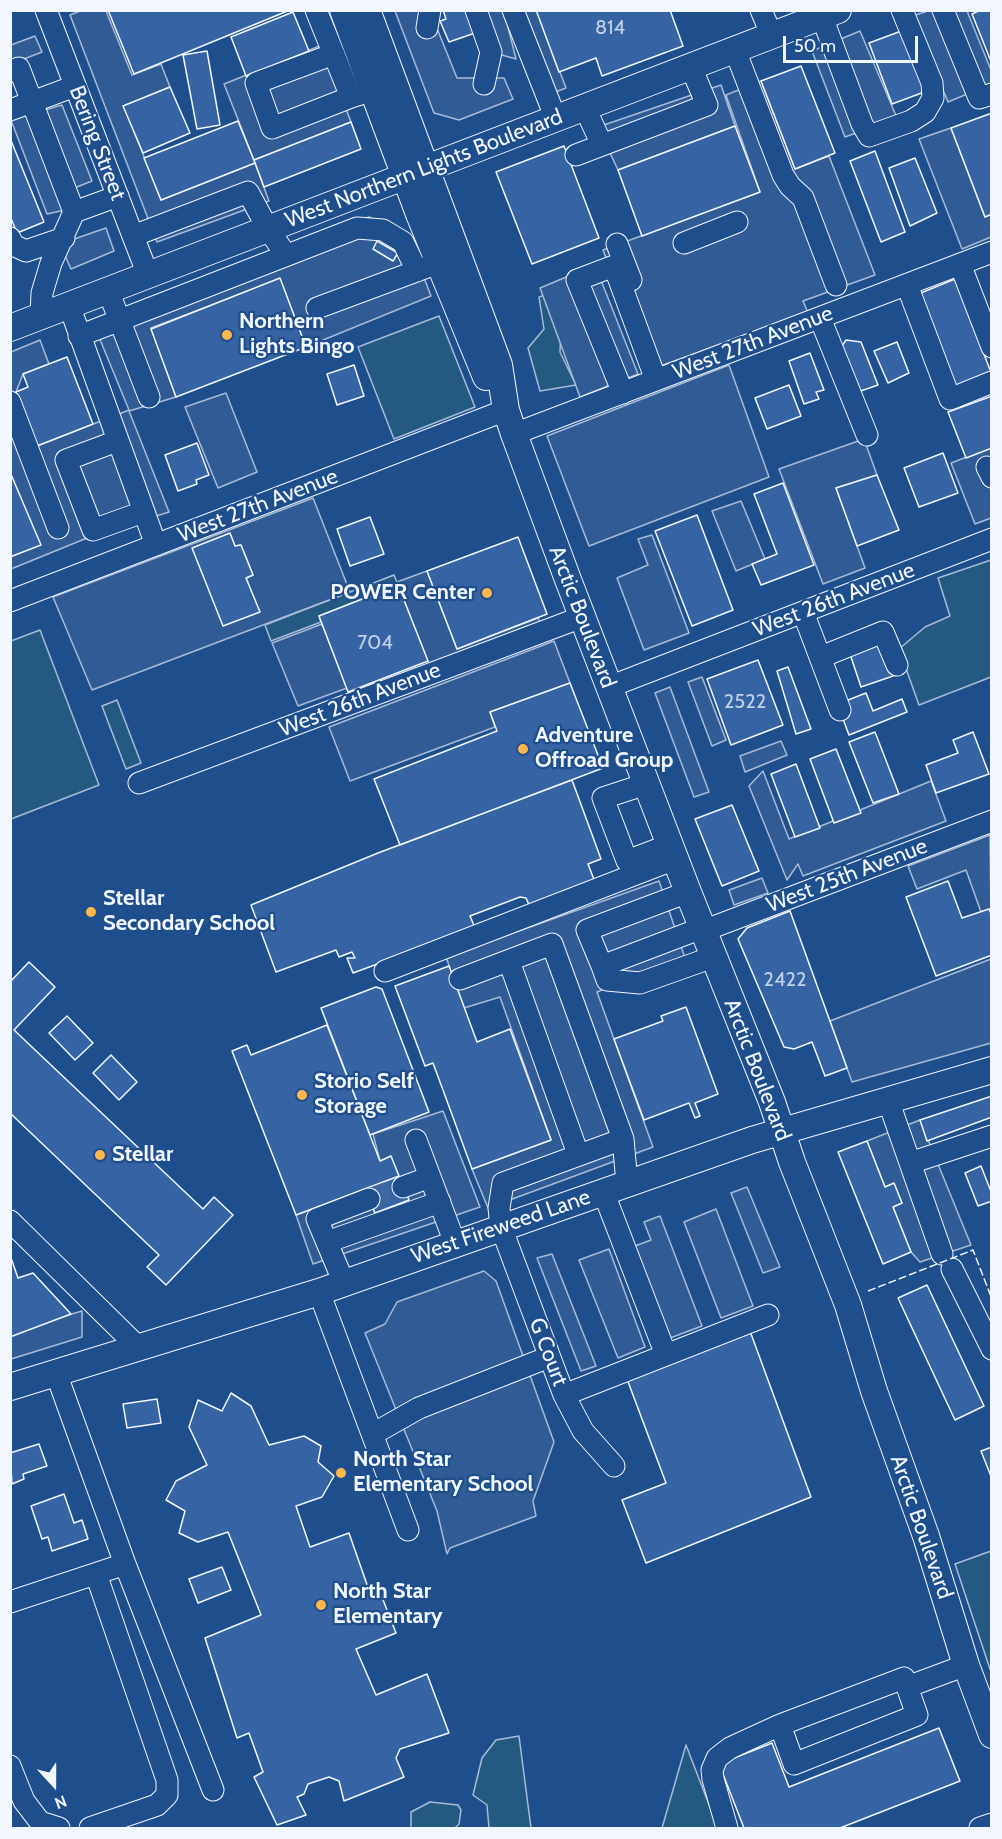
<!DOCTYPE html>
<html>
<head>
<meta charset="utf-8">
<style>
	body { margin:0 }
	#map { position:relative; width:1002px; height:1839px; overflow:hidden; background:#1f4e8c; font-family:Cabin,sans-serif }
	canvas { display:block }
	.frame { position:absolute; inset:0; border:12px solid #f2f6ff; pointer-events:none }
	.north { position:absolute; left:24px; top:1755px; width:60px; height:60px; -webkit-text-stroke:4px #1f4e8c; paint-order:stroke; rotate:159deg; font-size:16px; font-weight:700; line-height:24px; text-align:center; color:#f2f6ff }
	.north::after { content:''; display:block; margin:auto; width:21px; height:27px; background:#f2f6ff; clip-path:polygon(50% 0,100% 100%,50% 72%,0 100%) }
	.scale { position:absolute; left:783px; top:36px; width:135px; height:27px; box-sizing:border-box; border:3px solid #f2f6ff; border-top:0; padding-left:8px; font-size:18px; line-height:21px; white-space:nowrap; color:#f2f6ff; -webkit-text-stroke:4px #1f4e8c; paint-order:stroke }
</style>
</head>
<body>
<div id="map">
<canvas width="1002" height="1839"></canvas>
<div class="frame"></div>
<div class="north">N</div>
<div class="scale">50 m</div>
</div>
<script>
const ctx = document.querySelector('canvas').getContext('2d');
ctx.lineJoin = 'round';
function fillPath(path, color) {
  ctx.fillStyle = color;
  ctx.fill(path, 'evenodd');
}
function toPath(rows) {
  const path = new Path2D();
  for (const r of rows) {
    path.moveTo(r[0], r[1]);
    for (let i = 2; i < r.length; i += 2) path.lineTo(r[i], r[i + 1]);
  }
  return path;
}
function stroke(path, color, width, dash) {
  ctx.strokeStyle = color;
  ctx.lineWidth = width;
  ctx.lineCap = dash ? 'butt' : 'round';
  ctx.setLineDash(dash || []);
  ctx.stroke(path);
}
function write(font, color, halo, rows, align = 'center') {
  ctx.font = font + ' Cabin,sans-serif';
  ctx.lineWidth = 4.5;
  ctx.setLineDash([]);
  ctx.textBaseline = 'middle';
  ctx.strokeStyle = halo;
  ctx.fillStyle = color;
  for (const [text, x, y, turn = 0] of rows) {
    ctx.save();
    ctx.translate(x, y);
    ctx.rotate((+turn || 0) * Math.PI / 180);
    ctx.textAlign = isNaN(turn) ? turn : align;
    if (halo) ctx.strokeText(text, 0, 0);
    ctx.fillText(text, 0, 0);
    ctx.restore();
  }
}
const green = toPath([
	[545,295,561,326,560,352,576,385,540,391,528,348,544,329,539,297,545,295],
	[439,316,475,407,394,439,358,347,439,316],
	[991,560,991,677,919,705,899,649,925,627,950,616,938,578,991,560],
	[394,575,398,585,319,616,321,622,271,641,265,625,394,575],
	[40,630,99,785,11,819,11,641,40,630],
	[117,700,141,763,126,769,102,706,117,700],
	[991,1551,992,1551,991,1672,955,1564,991,1551],
	[519,1736,531,1828,489,1828,487,1805,473,1795,482,1758,496,1740,519,1736],
	[686,1745,718,1828,662,1828,686,1745],
	[430,1802,458,1805,461,1810,459,1824,455,1828,411,1828,411,1812,430,1802]
]);
fillPath(green, '#245a82');
stroke(green, '#a8bbd7', 1.5);
const parking = toPath([
	[80,11,106,11,132,75,161,64,170,87,124,106,161,200,255,163,269,201,157,242,70,15,80,11],
	[395,11,430,11,457,78,504,78,513,99,459,120,434,113,395,11],
	[476,11,504,11,516,59,491,52,476,11],
	[513,11,537,11,566,88,547,95,513,11],
	[928,11,967,11,991,70,991,84,948,102,912,16,928,11],
	[860,31,897,118,845,137,812,51,860,31],
	[35,36,42,52,11,64,11,45,35,36],
	[322,45,351,122,254,160,224,84,322,45],
	[761,81,795,169,829,156,875,275,803,301,808,313,649,370,603,250,760,192,726,95,761,81],
	[721,85,735,126,618,170,598,127,721,85],
	[62,105,92,181,59,194,65,210,47,214,11,120,62,105],
	[951,128,985,217,991,214,991,237,962,249,919,139,951,128],
	[369,217,395,230,411,244,431,296,306,347,280,279,151,328,176,397,129,411,169,512,87,538,11,569,11,352,40,340,49,364,23,374,16,392,37,446,129,410,92,320,369,217],
	[106,228,114,251,71,269,60,244,106,228],
	[595,265,638,374,580,397,540,288,595,265],
	[729,365,769,477,589,546,547,436,729,365],
	[226,393,257,472,218,488,185,407,226,393],
	[864,439,877,475,836,488,865,568,823,584,779,469,864,439],
	[991,448,991,518,975,524,951,463,991,448],
	[313,498,350,592,92,690,53,597,313,498],
	[230,534,235,546,241,545,253,575,246,578,259,611,193,549,230,534],
	[741,501,765,559,736,571,712,511,741,501],
	[652,535,689,633,644,650,617,578,648,565,638,539,652,535],
	[427,571,457,649,538,618,541,624,430,667,397,582,427,571],
	[322,624,347,688,298,706,272,643,322,624],
	[554,641,570,683,490,712,495,727,350,781,329,727,554,641],
	[702,677,726,740,712,746,688,682,702,677],
	[670,687,709,792,694,797,655,693,670,687],
	[781,741,787,755,745,772,740,756,781,741],
	[763,771,789,839,931,781,946,821,803,876,798,864,787,880,749,786,763,771],
	[990,835,991,916,989,909,981,912,966,870,917,889,908,866,990,835],
	[762,878,768,893,734,905,729,890,762,878],
	[659,881,685,958,597,992,653,1147,488,1208,472,1169,551,1140,500,997,464,1008,446,957,659,881],
	[991,959,991,1043,852,1082,830,1021,991,959],
	[443,1111,480,1207,313,1264,296,1215,365,1189,375,1213,408,1200,391,1157,380,1161,373,1134,443,1111],
	[920,1120,971,1245,920,1262,911,1252,893,1207,902,1203,894,1184,885,1187,867,1141,920,1120],
	[747,1187,780,1267,763,1273,731,1193,747,1187],
	[716,1209,753,1306,721,1318,684,1222,716,1209],
	[660,1216,702,1326,670,1338,635,1246,651,1240,644,1222,660,1216],
	[609,1249,645,1347,618,1358,579,1260,609,1249],
	[552,1254,596,1366,581,1371,537,1258,552,1254],
	[484,1271,496,1281,554,1442,533,1501,536,1516,450,1548,447,1554,437,1511,365,1333,385,1324,397,1302,484,1271],
	[82,1311,82,1337,11,1359,11,1332,82,1311]
]);
fillPath(parking, '#305b95');
stroke(parking, '#a8bbd7', 1.5);
const building = toPath([
	[108,10,290,10,134,74,108,10],
	[443,10,466,10,475,33,449,42,440,21,446,19,443,10],
	[536,10,670,10,683,46,602,76,596,58,559,72,536,10],
	[981,10,992,10,992,64,972,14,981,10],
	[293,12,309,51,246,76,231,37,293,12],
	[904,30,927,91,892,104,869,43,904,30],
	[207,51,220,125,197,129,183,55,207,51],
	[801,66,835,153,795,169,761,81,801,66],
	[170,87,190,133,143,153,123,106,170,87],
	[992,113,992,214,985,217,951,128,992,113],
	[238,121,255,163,161,200,144,158,238,121],
	[351,122,361,149,264,187,254,160,351,122],
	[735,126,760,192,642,236,618,170,735,126],
	[10,138,44,222,17,233,10,216,10,138],
	[564,146,599,238,532,264,496,172,564,146],
	[875,151,905,232,881,242,850,161,875,151],
	[915,158,937,213,910,226,889,168,915,158],
	[377,241,398,253,393,261,373,249,377,241],
	[280,278,306,347,176,397,151,329,280,278],
	[955,279,992,375,954,390,916,295,955,279],
	[846,340,861,342,878,385,852,394,837,353,846,340],
	[897,342,909,373,888,383,874,351,897,342],
	[810,353,824,390,816,392,819,399,804,404,789,361,810,353],
	[67,357,93,424,37,446,16,392,28,387,23,374,67,357],
	[354,365,364,396,337,405,327,374,354,365],
	[789,385,801,416,767,429,755,398,789,385],
	[992,396,992,448,966,458,948,412,992,396],
	[197,443,209,475,196,480,197,484,178,491,165,455,197,443],
	[943,453,958,493,919,507,904,468,943,453],
	[10,472,41,545,10,557,10,472],
	[877,475,899,530,857,546,836,488,877,475],
	[783,483,814,565,761,585,752,564,777,554,754,494,783,483],
	[697,515,733,610,692,626,655,531,697,515],
	[370,517,384,554,350,566,337,529,370,517],
	[230,533,235,546,241,545,253,575,246,578,260,612,223,626,192,548,230,533],
	[518,537,547,614,457,649,427,571,518,537],
	[398,585,428,661,348,692,319,616,398,585],
	[882,643,893,676,861,687,850,654,882,643],
	[758,660,783,725,731,745,707,679,758,660],
	[788,667,811,729,796,734,777,671,788,667],
	[570,683,603,768,400,845,374,779,497,731,490,712,570,683],
	[866,693,873,711,902,699,907,712,849,735,843,719,848,716,843,702,866,693],
	[875,732,899,794,873,803,849,742,875,732],
	[973,732,989,774,936,793,926,765,958,753,953,740,973,732],
	[836,749,861,813,834,823,810,759,836,749],
	[796,764,820,828,795,837,771,774,796,764],
	[572,780,601,859,588,864,595,882,530,907,526,898,520,897,470,916,475,928,353,973,347,958,355,958,352,952,339,957,336,950,276,972,251,905,378,853,572,780],
	[732,805,759,871,722,886,695,819,732,805],
	[948,881,962,918,989,909,992,916,992,955,936,976,906,897,948,881],
	[790,911,847,1068,825,1076,812,1042,794,1049,784,1047,738,939,747,928,790,911],
	[29,962,55,987,14,1030,203,1209,214,1197,233,1215,166,1285,147,1267,159,1255,10,1113,10,982,29,962],
	[449,966,477,1042,510,1029,551,1140,472,1169,433,1063,425,1066,395,986,449,966],
	[376,987,382,989,429,1112,370,1135,321,1008,376,987],
	[686,1007,718,1094,695,1103,700,1116,695,1118,689,1103,644,1120,614,1039,663,1021,661,1016,686,1007],
	[67,1016,93,1043,75,1060,49,1033,67,1016],
	[327,1025,380,1161,391,1156,399,1176,296,1215,232,1051,247,1045,251,1055,327,1025],
	[111,1055,137,1082,119,1100,93,1073,111,1055],
	[992,1096,992,1117,927,1141,920,1120,992,1096],
	[867,1141,885,1187,894,1183,902,1203,893,1207,911,1252,883,1264,838,1152,867,1141],
	[981,1166,992,1194,992,1201,978,1206,965,1173,981,1166],
	[399,1176,409,1200,375,1213,365,1189,399,1176],
	[10,1255,18,1278,33,1273,71,1314,10,1337,10,1255],
	[927,1285,984,1406,955,1420,898,1298,927,1285],
	[750,1331,811,1497,646,1563,622,1500,666,1483,627,1379,750,1331],
	[231,1393,251,1406,269,1445,304,1436,321,1446,318,1462,334,1476,322,1497,296,1506,310,1547,349,1533,371,1596,380,1592,396,1633,356,1649,376,1695,427,1674,449,1733,400,1749,396,1758,404,1777,344,1801,339,1781,329,1777,308,1784,304,1794,297,1797,306,1815,277,1825,254,1777,263,1772,249,1733,237,1738,205,1638,261,1615,228,1532,198,1542,179,1533,185,1511,166,1500,176,1481,207,1465,189,1427,198,1400,222,1411,231,1393],
	[157,1399,161,1423,127,1428,123,1404,157,1399],
	[39,1444,47,1466,23,1474,24,1479,12,1484,10,1453,39,1444],
	[992,1447,992,1479,981,1451,992,1447],
	[64,1494,74,1523,82,1520,88,1539,52,1551,48,1537,42,1539,31,1506,64,1494],
	[222,1567,231,1590,198,1603,189,1579,222,1567],
	[939,1728,960,1781,840,1828,744,1828,719,1764,772,1743,789,1787,939,1728]
]);
fillPath(building, '#3563a3');
stroke(building, '#f2f6ff', 1.5);
stroke(toPath([
	[369,1199,403,1187]
]), '#3f679d', 21, [21, 10]);
const minor = toPath([
	[46,10,148,275],
	[316,10,351,97,364,93],
	[476,10,491,52,484,84],
	[513,10,556,119],
	[761,10,772,36],
	[943,10,979,98,992,94],
	[822,17,862,124,869,136,911,121,925,112,933,98,932,83,902,10],
	[427,28,430,10],
	[735,50,783,175,790,186,803,198,836,285],
	[334,54,256,83,272,128,351,97],
	[10,71,19,68,32,102,10,110],
	[75,86,32,102,74,212,118,196],
	[585,108,602,145],
	[576,155,707,105,691,67],
	[133,236,248,192,268,229,286,255],
	[10,238,13,245,26,251,64,238],
	[684,243,737,222],
	[617,244,631,280],
	[960,264,992,347],
	[907,285,950,399,992,382],
	[108,290,149,397],
	[69,305,156,545],
	[317,308,430,266],
	[41,316,42,293,51,263,74,212],
	[820,318,867,435],
	[79,336,357,228,383,230,403,242,417,271],
	[623,393,577,280,614,266,656,380],
	[10,402,58,528],
	[514,434,992,252],
	[117,441,66,460,93,530,143,512],
	[987,467,992,477],
	[10,601,506,410],
	[803,612,840,710],
	[821,657,883,632,897,665],
	[609,687,992,539],
	[139,783,582,617],
	[646,784,603,798,627,861,669,845],
	[688,892,587,930,602,966,607,980,640,983,713,957],
	[703,931,992,821],
	[509,961,578,1154],
	[602,966,702,928],
	[385,971,675,859],
	[460,979,552,944,623,1139,627,1183],
	[888,1100,942,1254],
	[416,1140,455,1243],
	[910,1163,992,1136],
	[403,1187,430,1177],
	[603,1191,666,1355],
	[10,1221,139,1348],
	[327,1242,440,1202],
	[952,1269,992,1349],
	[344,1283,317,1219,369,1199],
	[319,1292,408,1530],
	[56,1373,125,1564,213,1790],
	[564,1395,768,1315],
	[373,1434,419,1408,549,1357],
	[614,1466,583,1431,564,1395,501,1227,499,1208,503,1183,623,1139],
	[10,1602,125,1564],
	[904,1678,917,1715,794,1764,780,1725,904,1678],
	[907,1687,966,1665],
	[10,1766,24,1801,40,1822,59,1828],
	[90,1828,157,1805,167,1795,167,1780,96,1574],
	[727,1828,713,1779,712,1770,717,1758,730,1748,780,1725],
	[980,1828,992,1824]
]);
const major = toPath([
	[343,10,419,214,486,377],
	[367,10,499,365,506,410,514,434,567,577,688,892,772,1102,792,1162,848,1305,874,1391,926,1536,966,1665,992,1735],
	[10,328,838,10],
	[10,1387,319,1292,752,1140,992,1070]
]);
stroke(minor, '#f2f6ff', 23);
stroke(major, '#f2f6ff', 28);
stroke(minor, '#1f4e8c', 21);
stroke(major, '#1f4e8c', 26);
stroke(toPath([
	[868,1291,973,1250,992,1299]
]), '#f2f6ff', 1.5, [8, 3]);
for (const [x, y, r, color] of [
	[227,335,6,"#ffb74d"],
	[487,593,6,"#ffb74d"],
	[523,749,6,"#ffb74d"],
	[91,912,6,"#ffb74d"],
	[302,1095,6,"#ffb74d"],
	[100,1155,6,"#ffb74d"],
	[341,1473,6,"#ffb74d"],
	[321,1605,6,"#ffb74d"]
]) {
  const dot = new Path2D();
  dot.arc(x, y, r, 0, 2 * Math.PI);
  ctx.fillStyle = color;
  ctx.fill(dot);
  stroke(dot, '#1f4e8c', 2);
}
write('20px', '#c3d1e8', null, [
	["814",610,28],
	["704",375,643],
	["2522",745,702],
	["2422",785,980]
]);
write('22px', '#f2f6ff', '#1f4e8c', [
	["Bering Street",97,143,69],
	["West Northern Lights Boulevard",424,169,-21],
	["West 27th Avenue",753,343,-21],
	["West 27th Avenue",258,506,-21],
	["West 26th Avenue",834,600,-21],
	["Arctic Boulevard",582,617,69],
	["West 26th Avenue",360,700,-21],
	["West 25th Avenue",847,876,-21],
	["Arctic Boulevard",757,1070,69],
	["West Fireweed Lane",501,1227,-19],
	["G Court",548,1352,69],
	["Arctic Boulevard",921,1527,71]
]);
write('bold 22px', '#f2f6ff', '#1f4e8c', [
	["Northern",239,322],
	["Lights Bingo",239,347],
	["POWER Center",475,593,"right"],
	["Adventure",535,736],
	["Offroad Group",535,761],
	["Stellar",103,899],
	["Secondary School",103,924],
	["Storio Self",314,1082],
	["Storage",314,1107],
	["Stellar",112,1155],
	["North Star",353,1460],
	["Elementary School",353,1485],
	["North Star",333,1592],
	["Elementary",333,1617]
], 'left');
</script>
</body>
</html>
